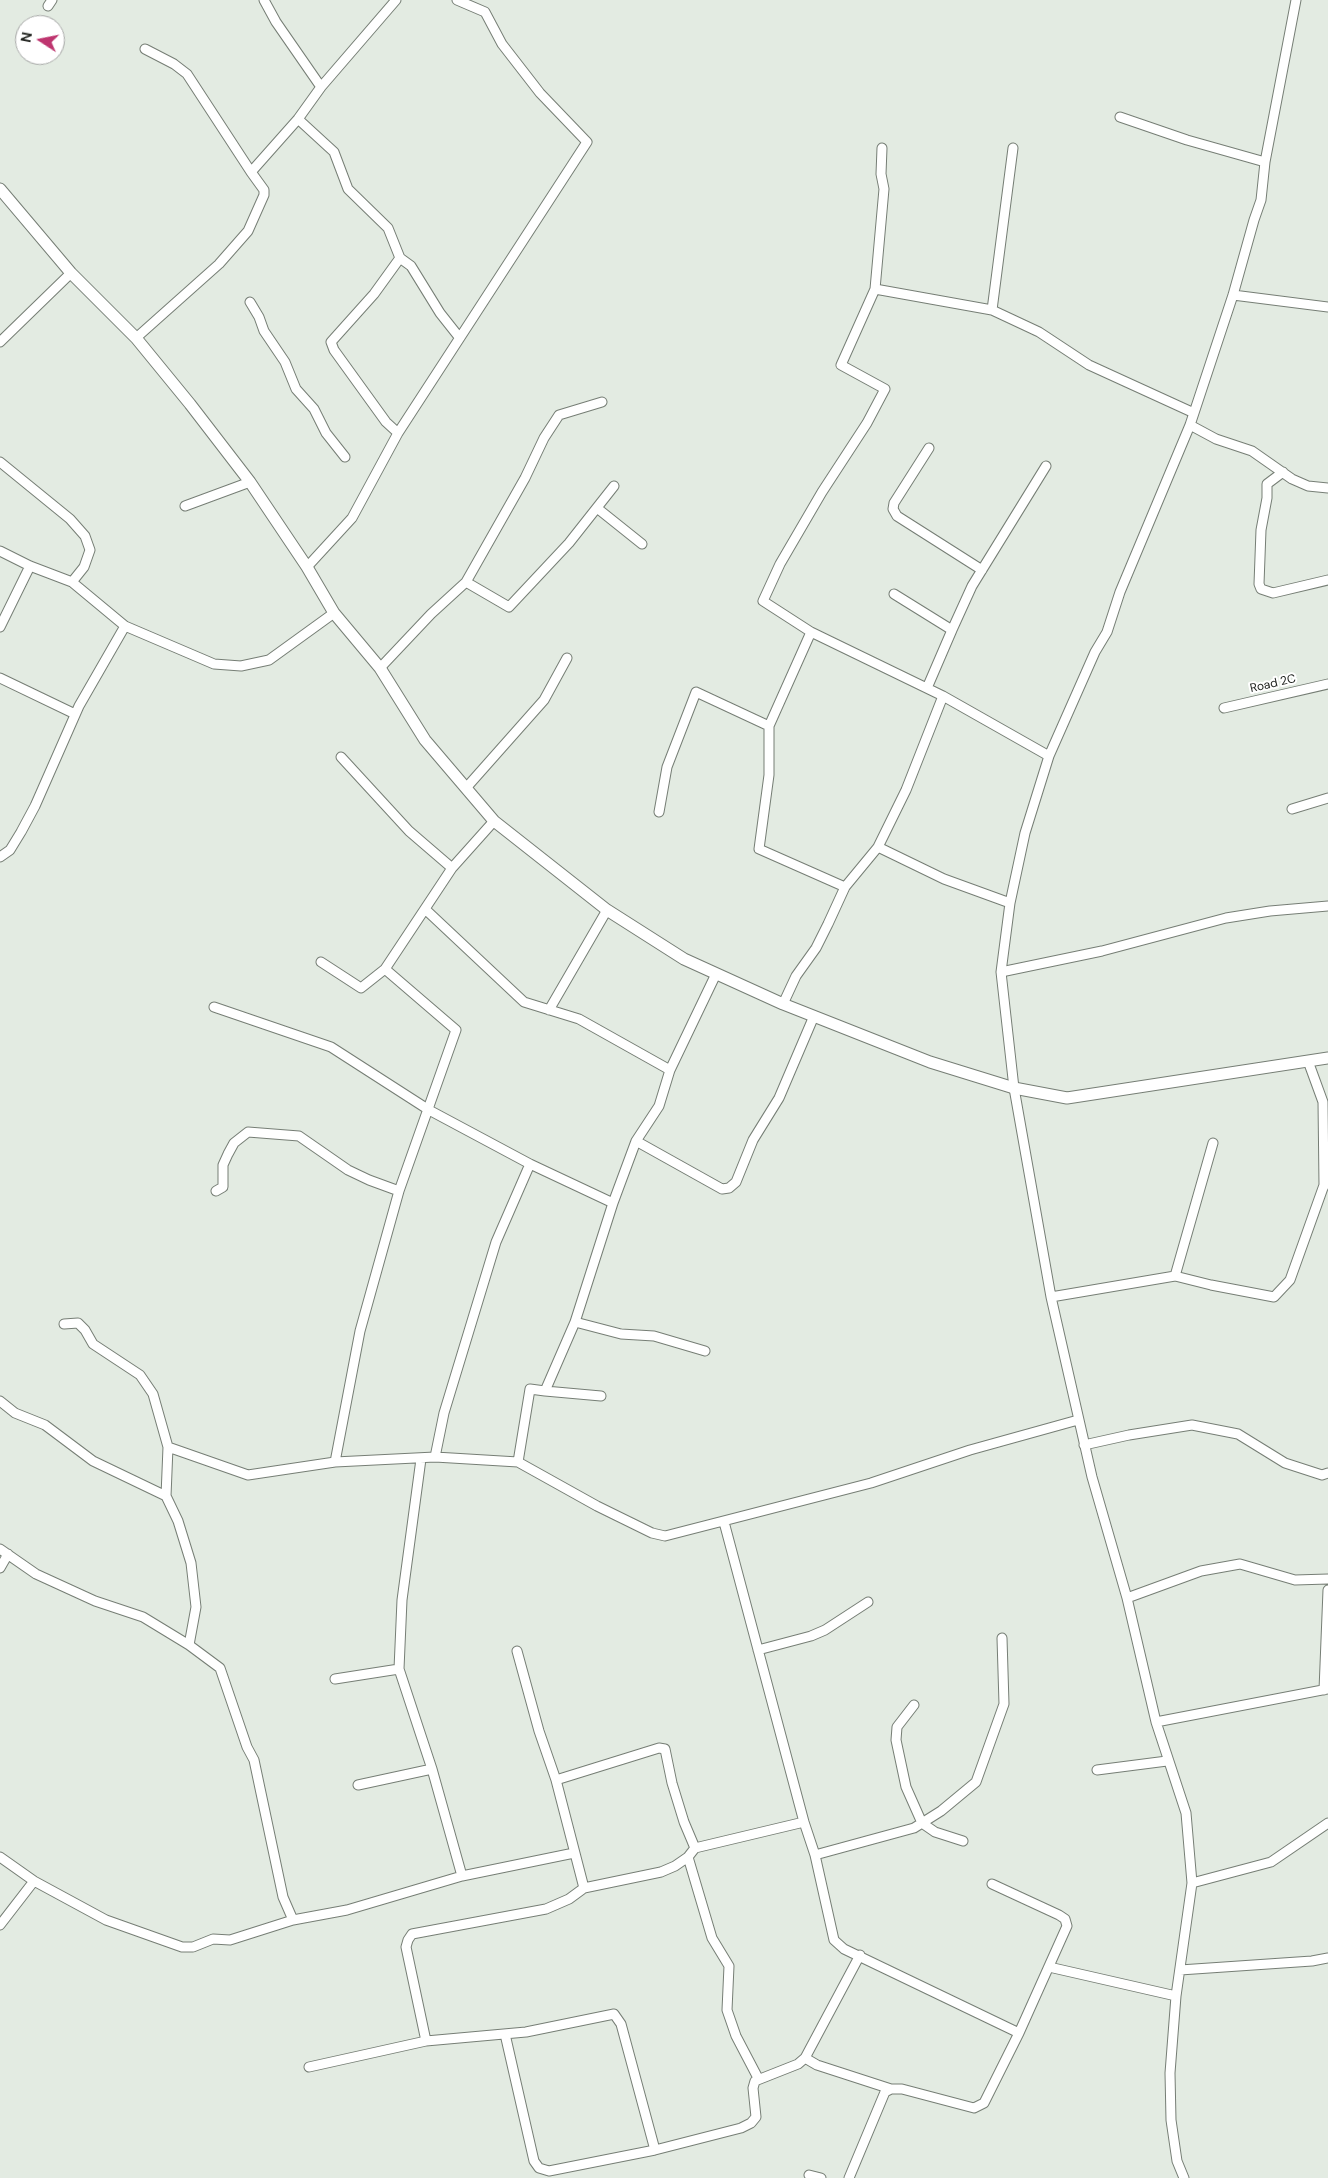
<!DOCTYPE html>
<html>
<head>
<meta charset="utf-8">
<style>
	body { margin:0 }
	#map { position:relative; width:1328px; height:2178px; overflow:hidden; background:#e3ebe2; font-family:"DM Sans",sans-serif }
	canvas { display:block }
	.north { position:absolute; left:15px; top:15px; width:50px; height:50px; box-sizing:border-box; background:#fff; border:1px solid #a6a7a6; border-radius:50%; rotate:281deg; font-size:14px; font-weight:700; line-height:20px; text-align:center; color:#212420 }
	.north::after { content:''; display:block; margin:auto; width:18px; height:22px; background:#be356f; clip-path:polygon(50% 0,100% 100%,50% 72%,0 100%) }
</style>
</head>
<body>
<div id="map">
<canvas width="1328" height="2178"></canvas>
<div class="north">N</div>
</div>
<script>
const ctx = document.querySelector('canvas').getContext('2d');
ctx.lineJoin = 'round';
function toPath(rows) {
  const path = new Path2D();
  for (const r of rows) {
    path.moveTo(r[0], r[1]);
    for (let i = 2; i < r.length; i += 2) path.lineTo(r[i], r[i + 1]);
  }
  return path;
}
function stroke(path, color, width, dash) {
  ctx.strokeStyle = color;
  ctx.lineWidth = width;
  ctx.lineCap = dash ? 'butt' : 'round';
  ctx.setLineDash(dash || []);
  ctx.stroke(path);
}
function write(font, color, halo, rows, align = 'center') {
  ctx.font = font + ' "DM Sans",sans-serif';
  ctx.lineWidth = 4;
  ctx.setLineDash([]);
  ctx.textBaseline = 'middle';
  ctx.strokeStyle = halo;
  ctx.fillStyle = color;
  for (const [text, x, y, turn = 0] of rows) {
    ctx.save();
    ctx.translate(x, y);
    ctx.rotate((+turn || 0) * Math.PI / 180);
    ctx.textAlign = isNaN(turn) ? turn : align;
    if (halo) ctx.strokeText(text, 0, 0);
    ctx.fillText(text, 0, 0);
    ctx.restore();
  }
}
const minor = toPath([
	[48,6,52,0],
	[145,49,174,64,187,74,251,172],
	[321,87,396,0],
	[1120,117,1187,140,1265,162],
	[298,119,334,152,348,189,388,228,400,258,411,266,440,313,459,337],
	[882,148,881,174,884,189,875,289,841,365,885,389,867,423,822,492,780,564,763,601,811,632,943,696,1049,756],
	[875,289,992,310,1039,332,1089,365,1194,413],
	[1233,295,1328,307],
	[250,302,259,317,264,331,285,362,296,389,314,409,326,433,345,457],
	[992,310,1013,148],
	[136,338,219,264,248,231,264,195,264,190,251,172,298,119,321,87,276,22,264,0],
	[0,342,71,273],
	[1190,425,1216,439,1252,451,1292,479,1308,486,1328,488],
	[398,433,386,422,334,350,331,342,374,294,400,258],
	[929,448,894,503,893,509,897,516,982,570],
	[0,462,70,519,85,536,90,550,84,567,72,582],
	[1283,472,1267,484,1267,498,1261,530,1259,584,1261,589,1273,593,1328,580],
	[185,506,250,482],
	[597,508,642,544],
	[0,551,30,566,72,582,125,626,214,664,241,666,269,660,334,613],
	[307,567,352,518,398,433,587,142,540,93,502,44,485,12,457,0],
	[466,582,525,478,544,438,559,415,602,402],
	[894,594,952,630,927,688],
	[0,627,30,566],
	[952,630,972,586,1046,466],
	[811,632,769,726,769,775,759,849,845,887],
	[380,668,431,614,466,582,509,607,569,543,614,486],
	[0,678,75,714],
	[1224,708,1328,684],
	[341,757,409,831,452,868,494,821],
	[466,788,544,700,567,658],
	[1292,809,1328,798],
	[659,812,667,767,696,692,769,726],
	[878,847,944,879,1010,903],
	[0,857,10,850,21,832,35,806,79,706,125,626],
	[425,909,524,1002,579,1019,670,1070],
	[385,969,452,868],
	[1001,972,1102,951,1226,918,1270,911,1328,906],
	[783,1004,796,976,816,948,828,924,845,887,878,847,906,790,943,696],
	[214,1007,331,1047,429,1110,530,1164,613,1203,636,1141,659,1106,670,1070,716,974],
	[549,1010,607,910],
	[1308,1061,1323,1102,1324,1185],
	[636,1141,722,1189,729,1188,736,1182,753,1140,779,1098,814,1016],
	[216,1191,223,1187,223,1165,228,1154,234,1143,248,1132,299,1136,348,1170,369,1180,399,1191,456,1030,385,969,361,988,321,962],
	[613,1203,575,1322,621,1334,654,1336,705,1351],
	[1175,1276,1213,1143],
	[1051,1297,1175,1276,1211,1285,1274,1297,1290,1280,1324,1185,1328,1184],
	[575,1322,545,1391,601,1396],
	[64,1324,78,1323,85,1330,93,1344,140,1375,153,1394,168,1447],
	[0,1401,15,1413,45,1425,93,1461,166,1496],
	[1084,1445,1129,1435,1192,1425,1238,1434,1285,1463,1322,1475,1328,1473],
	[435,1457,444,1413,496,1242,530,1164],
	[421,1459,402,1600,399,1669,432,1769,462,1876],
	[335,1462,360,1331,399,1191],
	[518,1462,530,1389,545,1391],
	[724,1522,804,1822,815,1855,834,1940,844,1949,1019,2033],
	[0,1549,36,1574,95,1601,143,1617,189,1645,220,1668,247,1747,254,1760,283,1897,293,1920,347,1910,462,1876,574,1853],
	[0,1568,8,1554],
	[1127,1598,1201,1571,1240,1564,1295,1580,1328,1579],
	[189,1645,196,1607,191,1563,178,1521,166,1496,168,1447,248,1475,335,1462,435,1457,518,1462,597,1506,652,1533,665,1536,871,1483,970,1450,1078,1420],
	[758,1650,811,1636,825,1630,868,1602],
	[517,1651,539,1731,556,1780,584,1888],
	[335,1679,399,1669],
	[1324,1690,1328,1590],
	[914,1705,897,1727,896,1740,906,1787,922,1823,935,1832,963,1841],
	[1156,1722,1328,1689],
	[1097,1770,1167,1761],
	[556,1780,659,1748,665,1749,672,1783,684,1822,695,1848],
	[358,1785,432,1769],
	[815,1855,914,1828,941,1811,976,1782,1004,1704,1002,1638],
	[0,1857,34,1881,106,1920,182,1947,193,1947,213,1939,230,1940,293,1920],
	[688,1857,712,1938,729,1966,727,2010,736,2036,758,2078],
	[1192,1883,1271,1862,1328,1823],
	[0,1925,34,1881],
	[1049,1967,1176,1996],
	[1180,1970,1312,1961,1328,1958],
	[505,2034,534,2161,539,2168,549,2171,655,2150,741,2128,751,2123,756,2117,753,2088,755,2081,798,2064,805,2058,860,1955],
	[426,2041,406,1947,408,1940,412,1934,546,1909,569,1899,584,1888,661,1872,675,1866,688,1857,695,1848,804,1822],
	[805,2058,817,2065,891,2089,902,2089,974,2108,984,2103,1019,2033,1067,1926,1065,1919,1059,1915,992,1884],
	[309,2067,426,2041,526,2032,614,2014,621,2024,655,2150],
	[809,2175,821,2178],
	[849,2178,885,2092,891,2089],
	[1184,2178,1177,2161,1171,2120,1170,2073,1176,1996,1192,1883,1186,1813,1156,1722,1127,1598,1092,1477,1051,1297,1014,1088,1001,972,1010,903,1025,833,1049,756,1095,652,1107,632,1120,592,1190,425,1233,295,1254,220,1261,200,1265,162,1296,0]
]);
const tertiary = toPath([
	[0,189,71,273,136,338,190,404,250,482,307,567,334,613,380,668,425,740,494,821,607,910,684,959,783,1004,930,1062,1014,1088,1067,1098,1328,1058]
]);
stroke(minor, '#767e75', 11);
stroke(tertiary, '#767e75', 13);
stroke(minor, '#fff', 9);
stroke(tertiary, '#fff', 11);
write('12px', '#212420', '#fff', [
	["Road 2C",1273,684,-13]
]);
</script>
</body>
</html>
